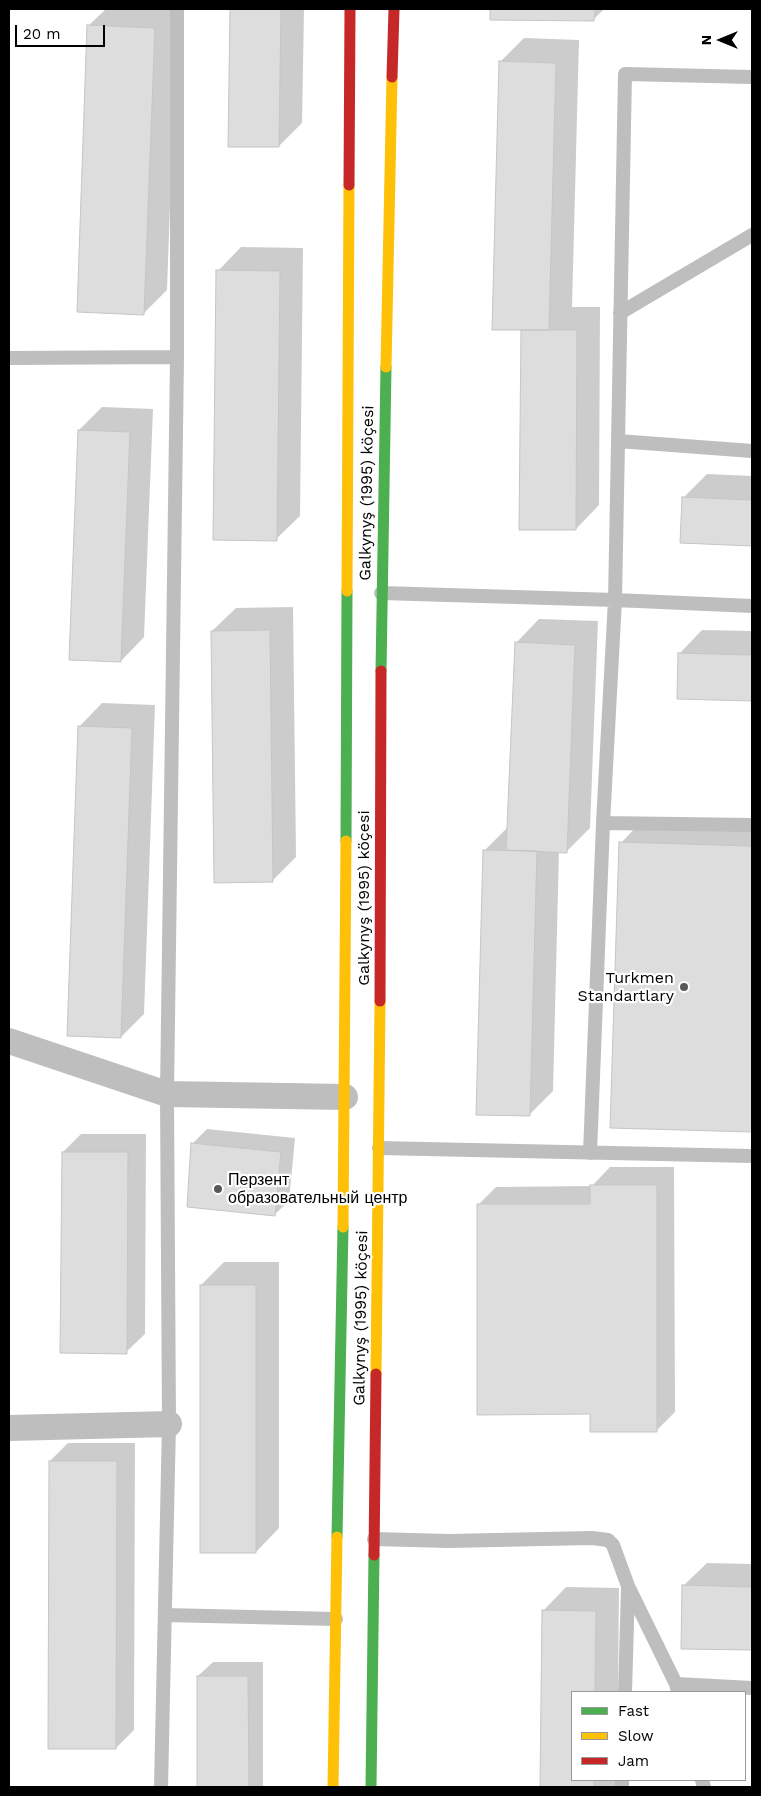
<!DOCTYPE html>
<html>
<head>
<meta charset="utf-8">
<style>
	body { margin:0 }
	#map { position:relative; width:761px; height:1796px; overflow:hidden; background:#fff; font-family:"Work Sans",sans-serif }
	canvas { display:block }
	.frame { position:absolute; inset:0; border:10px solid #000; pointer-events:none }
	.legend { position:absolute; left:571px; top:1691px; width:175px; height:90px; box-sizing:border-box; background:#fff; border:1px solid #999; margin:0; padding:6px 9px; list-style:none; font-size:15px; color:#000 }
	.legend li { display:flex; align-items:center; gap:10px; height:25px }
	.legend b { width:25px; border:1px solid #999 }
	.north { position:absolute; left:696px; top:15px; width:50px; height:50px; -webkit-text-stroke:4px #fff; paint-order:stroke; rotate:270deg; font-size:14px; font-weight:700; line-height:20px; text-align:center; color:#000 }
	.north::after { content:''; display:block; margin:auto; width:18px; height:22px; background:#000; clip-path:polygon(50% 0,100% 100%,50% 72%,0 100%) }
	.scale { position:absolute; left:15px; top:25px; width:90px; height:22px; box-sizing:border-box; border:2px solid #000; border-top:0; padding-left:6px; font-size:15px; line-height:18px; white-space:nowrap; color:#000; -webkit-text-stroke:4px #fff; paint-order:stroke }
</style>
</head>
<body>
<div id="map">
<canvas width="761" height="1796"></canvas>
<div class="frame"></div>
<ul class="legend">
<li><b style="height:6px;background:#4caf50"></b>Fast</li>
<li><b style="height:6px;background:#ffc107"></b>Slow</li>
<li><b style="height:6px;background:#c62828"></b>Jam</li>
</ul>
<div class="north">N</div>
<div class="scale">20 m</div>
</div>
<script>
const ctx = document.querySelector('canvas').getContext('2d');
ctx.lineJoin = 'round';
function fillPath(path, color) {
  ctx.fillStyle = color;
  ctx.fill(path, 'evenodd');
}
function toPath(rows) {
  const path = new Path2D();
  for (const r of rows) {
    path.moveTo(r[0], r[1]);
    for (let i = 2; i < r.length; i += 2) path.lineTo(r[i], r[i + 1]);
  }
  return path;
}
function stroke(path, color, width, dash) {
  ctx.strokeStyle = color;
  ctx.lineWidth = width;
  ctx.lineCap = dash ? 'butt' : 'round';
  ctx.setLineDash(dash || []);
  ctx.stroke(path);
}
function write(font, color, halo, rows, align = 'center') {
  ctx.font = font + ' "Work Sans",sans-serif';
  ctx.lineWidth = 4.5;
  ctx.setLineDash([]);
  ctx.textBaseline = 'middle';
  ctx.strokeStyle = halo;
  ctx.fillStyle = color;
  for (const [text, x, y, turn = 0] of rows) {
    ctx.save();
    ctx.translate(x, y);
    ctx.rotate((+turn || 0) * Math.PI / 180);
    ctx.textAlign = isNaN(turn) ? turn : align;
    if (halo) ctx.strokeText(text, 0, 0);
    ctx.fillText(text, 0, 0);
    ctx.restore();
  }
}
fillPath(toPath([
	[106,9,177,9,167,290,143,314,88,26],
	[231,9,304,9,302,123,279,146,229,146],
	[491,9,604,9,594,19,491,18],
	[524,38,579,40,572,307,600,307,599,505,576,529,522,329,500,62],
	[241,247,303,248,300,516,276,539,218,271],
	[102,407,153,409,144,637,121,661,79,430],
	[707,474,752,476,752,545,682,542,683,498],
	[293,607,296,857,272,881,212,631,236,608],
	[539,619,598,621,590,828,567,851,559,851,553,1091,529,1115,484,851,508,827,516,643],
	[702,630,752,631,752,700,678,698,679,654],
	[102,703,155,705,144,1014,121,1037,79,727],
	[639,824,752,828,752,1131,612,1127,621,843],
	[207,1129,295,1138,289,1201,274,1215,192,1144],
	[81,1134,146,1134,145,1334,126,1352,63,1152],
	[610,1167,674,1167,675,1412,657,1430,592,1413,478,1205,496,1187,592,1186],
	[224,1262,279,1262,279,1528,256,1552,201,1285],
	[68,1443,135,1443,134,1730,116,1748,50,1461],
	[707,1563,752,1564,752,1649,682,1648,683,1586],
	[566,1587,619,1588,618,1692,572,1692,572,1780,617,1780,617,1787,541,1787,543,1611],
	[213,1662,263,1662,263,1787,199,1787,198,1676]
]), '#0003');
const building = toPath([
	[230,9,281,9,279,147,228,147,230,9],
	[490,9,595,9,594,21,490,20,490,9],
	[87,25,155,28,144,315,77,312,87,25],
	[499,61,556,63,549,330,492,330,499,61],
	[216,270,280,271,277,541,213,540,216,270],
	[521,330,577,330,576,530,519,530,521,330],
	[78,430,130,432,121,662,69,660,78,430],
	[682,497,752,500,752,546,680,543,682,497],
	[270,630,273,882,214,883,211,631,270,630],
	[515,642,575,645,567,853,506,850,515,642],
	[678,653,752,655,752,701,677,699,678,653],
	[78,726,132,728,121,1038,67,1036,78,726],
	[619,842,752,846,752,1132,610,1128,619,842],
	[483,850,537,851,530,1116,476,1115,483,850],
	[191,1143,281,1152,275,1216,187,1207,191,1143],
	[62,1152,128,1152,127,1354,60,1353,62,1152],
	[590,1185,657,1185,657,1432,590,1432,590,1414,477,1415,477,1204,590,1204,590,1185],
	[200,1285,256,1285,256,1553,200,1553,200,1285],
	[49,1461,117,1461,116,1749,48,1749,49,1461],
	[682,1585,752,1587,752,1650,681,1649,682,1585],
	[542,1610,596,1611,595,1692,572,1692,572,1780,594,1780,594,1787,540,1787,542,1610],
	[197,1676,248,1676,249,1787,197,1787,197,1676]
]);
fillPath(building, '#ddd');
stroke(building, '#c5c5c5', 1);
stroke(toPath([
	[620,313,752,235],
	[9,358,177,357],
	[618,441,752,451],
	[381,593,615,600,625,74,752,77],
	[752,606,615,600,603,823,752,825],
	[379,1148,752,1156],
	[590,1153,603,823],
	[374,1539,448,1541,592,1538,608,1540,613,1545,628,1586,676,1684,678,1692],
	[165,1615,336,1619],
	[676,1684,752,1688],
	[625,1692,628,1588],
	[702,1780,704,1787],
	[161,1787,169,1424,167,1094,177,357,177,9],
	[622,1787,622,1780]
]), '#bebebe', 14);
stroke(toPath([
	[9,1041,167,1094,345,1097],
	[9,1428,169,1424]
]), '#bebebe', 26);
stroke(toPath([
	[381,671,386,367],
	[346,841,347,591],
	[337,1537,343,1227],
	[371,1787,374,1555]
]), '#4caf50', 11);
stroke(toPath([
	[386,367,392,77],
	[347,591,349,185],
	[343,1227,346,841],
	[376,1374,380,1001],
	[333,1787,337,1537]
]), '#ffc107', 11);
stroke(toPath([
	[392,77,394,9],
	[349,185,350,9],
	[380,1001,381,671],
	[374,1555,376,1374]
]), '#c62828', 11);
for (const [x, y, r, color] of [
	[684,987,5,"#595959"],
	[218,1189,5,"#595959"]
]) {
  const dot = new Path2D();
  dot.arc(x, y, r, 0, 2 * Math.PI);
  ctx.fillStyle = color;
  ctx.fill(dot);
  stroke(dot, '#fff', 2);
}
write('16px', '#000', '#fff', [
	["Galkynyş (1995) köçesi",367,493,-89],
	["Galkynyş (1995) köçesi",364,898,-90],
	["Galkynyş (1995) köçesi",361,1318,-89]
]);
write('16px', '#000', '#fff', [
	["Turkmen",674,978],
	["Standartlary",674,996],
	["Перзент",228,1180,"left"],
	["образовательный центр",228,1198,"left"]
], 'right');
</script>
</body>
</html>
